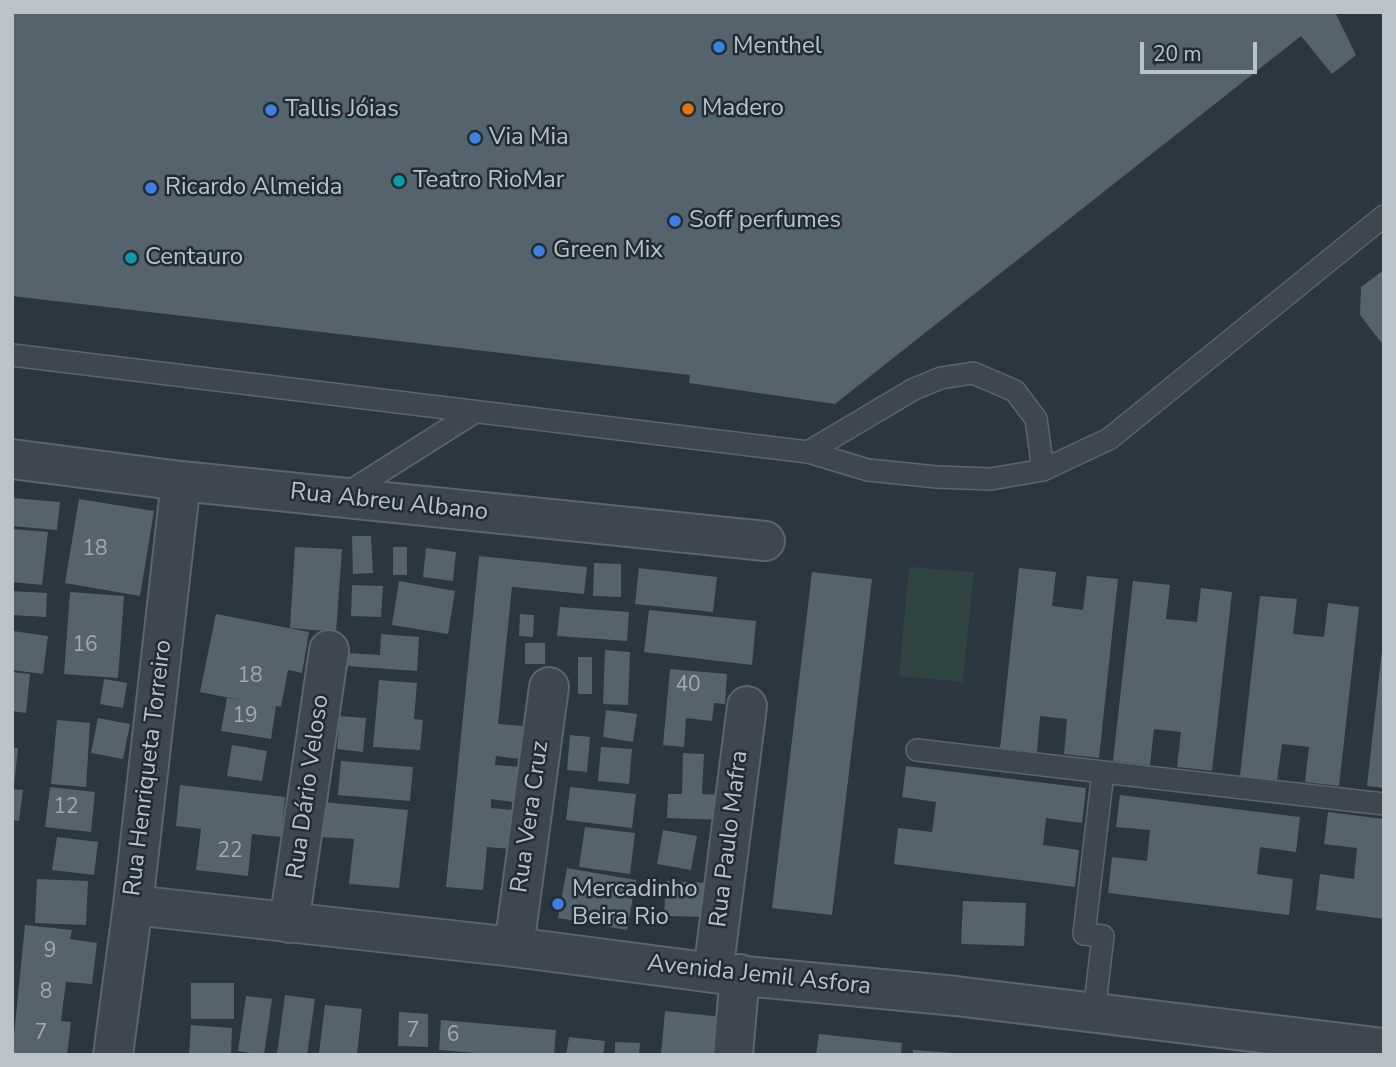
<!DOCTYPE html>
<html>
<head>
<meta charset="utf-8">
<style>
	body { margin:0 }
	#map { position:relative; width:1396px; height:1067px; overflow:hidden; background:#2a3640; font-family:"Nunito Sans",sans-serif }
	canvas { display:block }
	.frame { position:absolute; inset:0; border:14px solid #bac2ca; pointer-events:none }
	.scale { position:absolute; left:1140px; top:42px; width:117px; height:32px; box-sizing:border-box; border:4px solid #bac2ca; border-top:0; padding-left:9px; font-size:21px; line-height:24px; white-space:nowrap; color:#bac2ca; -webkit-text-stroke:5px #222c35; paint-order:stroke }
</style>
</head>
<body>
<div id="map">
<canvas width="1396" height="1067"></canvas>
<div class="frame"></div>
<div class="scale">20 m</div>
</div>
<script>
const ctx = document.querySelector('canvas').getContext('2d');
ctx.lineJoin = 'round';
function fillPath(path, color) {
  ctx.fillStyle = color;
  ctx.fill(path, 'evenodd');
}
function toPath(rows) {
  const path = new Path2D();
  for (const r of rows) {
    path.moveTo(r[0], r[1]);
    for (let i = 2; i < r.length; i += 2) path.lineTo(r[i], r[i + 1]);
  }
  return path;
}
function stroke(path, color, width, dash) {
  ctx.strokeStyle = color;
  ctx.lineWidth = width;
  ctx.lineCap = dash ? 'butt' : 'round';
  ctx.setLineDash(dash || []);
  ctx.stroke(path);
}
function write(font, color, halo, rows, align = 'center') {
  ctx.font = font + ' "Nunito Sans",sans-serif';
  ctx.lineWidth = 5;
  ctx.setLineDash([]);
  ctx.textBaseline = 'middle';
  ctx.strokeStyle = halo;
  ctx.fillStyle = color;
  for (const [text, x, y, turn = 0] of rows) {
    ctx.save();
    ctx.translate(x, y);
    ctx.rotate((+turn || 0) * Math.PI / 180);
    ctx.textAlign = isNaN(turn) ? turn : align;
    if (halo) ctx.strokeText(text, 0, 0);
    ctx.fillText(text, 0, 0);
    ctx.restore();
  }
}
fillPath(toPath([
	[909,567,974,572,963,682,899,676]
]), '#2f4443');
fillPath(toPath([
	[12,12,1335,12,1356,55,1332,74,1301,36,835,404,689,383,690,375,12,296],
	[1384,270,1384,346,1360,315,1361,287],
	[12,498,60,502,57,530,12,526],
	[79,499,154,511,140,596,65,583],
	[12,529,48,532,42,585,12,582],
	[352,536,371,536,373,573,353,574],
	[295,547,342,549,336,632,290,628],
	[393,547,407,547,407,575,393,575],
	[426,548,456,552,453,581,423,577],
	[479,556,587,567,584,594,512,587,498,724,523,726,520,759,496,756,495,765,523,767,519,803,491,799,491,808,514,810,511,849,487,847,483,890,446,887],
	[594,563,621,564,621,597,593,596],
	[639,568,717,577,713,612,635,604],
	[1019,568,1056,572,1052,606,1083,610,1087,576,1118,579,1099,758,1064,754,1067,719,1040,716,1037,752,1000,748],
	[812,572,872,579,832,915,772,908],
	[399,581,455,591,448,634,392,625],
	[1133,581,1170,585,1166,619,1197,622,1201,588,1232,592,1212,771,1177,767,1181,732,1154,729,1150,765,1113,761],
	[352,585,383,586,381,617,351,616],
	[12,591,47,593,46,617,12,615],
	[70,592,124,596,118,678,64,674],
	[1260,596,1297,599,1293,634,1324,637,1328,603,1359,607,1339,786,1305,782,1309,747,1282,744,1277,780,1240,776],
	[560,607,629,612,627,641,557,636],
	[649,610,756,621,752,665,644,652],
	[216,614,309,632,302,673,288,670,281,707,276,706,271,739,221,731,227,698,245,701,200,692],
	[520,614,534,615,533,637,519,636],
	[13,631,48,636,43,674,12,670],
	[381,634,419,637,417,671,346,666,347,653,380,655],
	[525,643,545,643,545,664,525,664],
	[605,650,630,652,628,705,603,704],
	[1382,650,1384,650,1384,788,1367,786],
	[578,657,592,657,592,694,578,694],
	[670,669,727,674,725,704,714,703,712,721,686,718,684,747,663,745],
	[12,672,30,674,26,713,12,711],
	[104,679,127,683,123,708,100,704],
	[379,680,417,683,414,719,423,720,420,750,373,747],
	[606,710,637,714,633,742,603,737],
	[340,716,366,718,363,752,337,749],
	[98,718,130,724,123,759,91,753],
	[57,720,90,723,86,787,51,784],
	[570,735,590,737,587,772,567,770],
	[232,745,267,751,262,781,227,776],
	[601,747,632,749,629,784,598,781],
	[12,748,18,748,14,786,12,786],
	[683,753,704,754,702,794,724,795,723,820,667,818,668,794,682,794],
	[341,761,413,767,410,801,338,795],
	[906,766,1086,788,1082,823,1046,818,1043,845,1079,850,1075,887,894,864,898,828,932,832,936,802,902,797],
	[180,785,285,797,281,837,252,834,248,876,196,870,201,829,176,826],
	[50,787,95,792,91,832,45,827],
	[570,787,636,794,632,828,566,820],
	[12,789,23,790,19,821,12,820],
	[1120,795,1300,817,1296,852,1260,847,1257,874,1293,879,1289,915,1108,893,1112,857,1147,861,1150,830,1116,827],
	[322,802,408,810,399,888,349,884,354,839,320,837],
	[1328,812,1384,819,1384,919,1316,910,1320,874,1354,879,1357,848,1324,844],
	[585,827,635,833,630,874,579,867],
	[663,830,697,836,691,870,657,864],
	[57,837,98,842,94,875,52,870],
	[567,868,636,880,627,930,558,918],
	[37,879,88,881,86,925,35,923],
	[666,881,710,883,709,917,664,916],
	[963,901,1026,903,1024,946,961,944],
	[25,925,72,930,70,939,97,943,92,984,66,982,61,1021,71,1022,67,1055,12,1055],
	[191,983,234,983,234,1019,191,1019],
	[285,995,315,999,307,1055,277,1054],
	[246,996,272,999,264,1055,238,1051],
	[325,1005,362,1009,357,1055,319,1053],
	[665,1011,723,1017,719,1055,661,1055],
	[399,1012,428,1014,428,1047,398,1046],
	[441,1020,556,1030,554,1055,501,1055,439,1050],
	[191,1025,232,1028,231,1055,189,1055],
	[819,1034,902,1043,901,1055,816,1055],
	[569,1037,605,1041,603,1055,566,1055],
	[615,1042,640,1043,639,1055,615,1055],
	[913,1050,953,1053,953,1055,913,1055]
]), '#55636c');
const service = toPath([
	[12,355,808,452,868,470,937,477,991,479,1043,470,1109,439,1384,216],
	[808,452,914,389,941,378,973,373,1015,391,1036,419,1043,470],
	[344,495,475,412],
	[917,750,1103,772,1084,934,1103,936,1094,1013],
	[1103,772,1384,804]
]);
const minor = toPath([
	[12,459,181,481,765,541],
	[133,905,514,947,713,973,956,996,1384,1048],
	[289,923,329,650],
	[514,947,549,687],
	[713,973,747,706],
	[113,1055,133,905,181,481],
	[733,1055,740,974]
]);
stroke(service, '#5b656d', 24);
stroke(minor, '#5b656d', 42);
stroke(service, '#3e4750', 21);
stroke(minor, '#3e4750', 38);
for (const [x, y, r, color] of [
	[719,47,7,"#3f7fe0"],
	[688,109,7,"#e8710a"],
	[271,110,7,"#3f7fe0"],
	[475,138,7,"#3f7fe0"],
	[399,181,7,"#0f9aa8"],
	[151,188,7,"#3f7fe0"],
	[675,221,7,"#3f7fe0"],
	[539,251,7,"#3f7fe0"],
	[131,258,7,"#0f9aa8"],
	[558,904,7,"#3f7fe0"]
]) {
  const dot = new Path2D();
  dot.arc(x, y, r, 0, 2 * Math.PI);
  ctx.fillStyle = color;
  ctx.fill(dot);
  stroke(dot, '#222c35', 2.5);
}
write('21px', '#a1aab2', null, [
	["18",95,550],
	["16",85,646],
	["18",250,677],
	["40",688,686],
	["19",245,717],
	["12",66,808],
	["22",230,852],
	["9",50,952],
	["8",46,993],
	["7",413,1032],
	["7",41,1034],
	["6",453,1036]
]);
write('24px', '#bac2ca', '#222c35', [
	["Menthel",733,47],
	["Madero",702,109],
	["Tallis Jóias",285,110],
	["Via Mia",489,138],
	["Teatro RioMar",413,181],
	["Ricardo Almeida",165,188],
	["Soff perfumes",689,221],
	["Green Mix",553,251],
	["Centauro",145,258],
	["Mercadinho",572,890],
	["Beira Rio",572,918]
], 'left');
write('24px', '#bac2ca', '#222c35', [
	["Rua Abreu Albano",389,503,6],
	["Rua Henriqueta Torreiro",149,768,-83],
	["Rua Dário Veloso",309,787,-82],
	["Rua Vera Cruz",531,817,-82],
	["Rua Paulo Mafra",730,839,-83],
	["Avenida Jemil Asfora",759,976,6]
]);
</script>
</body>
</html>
